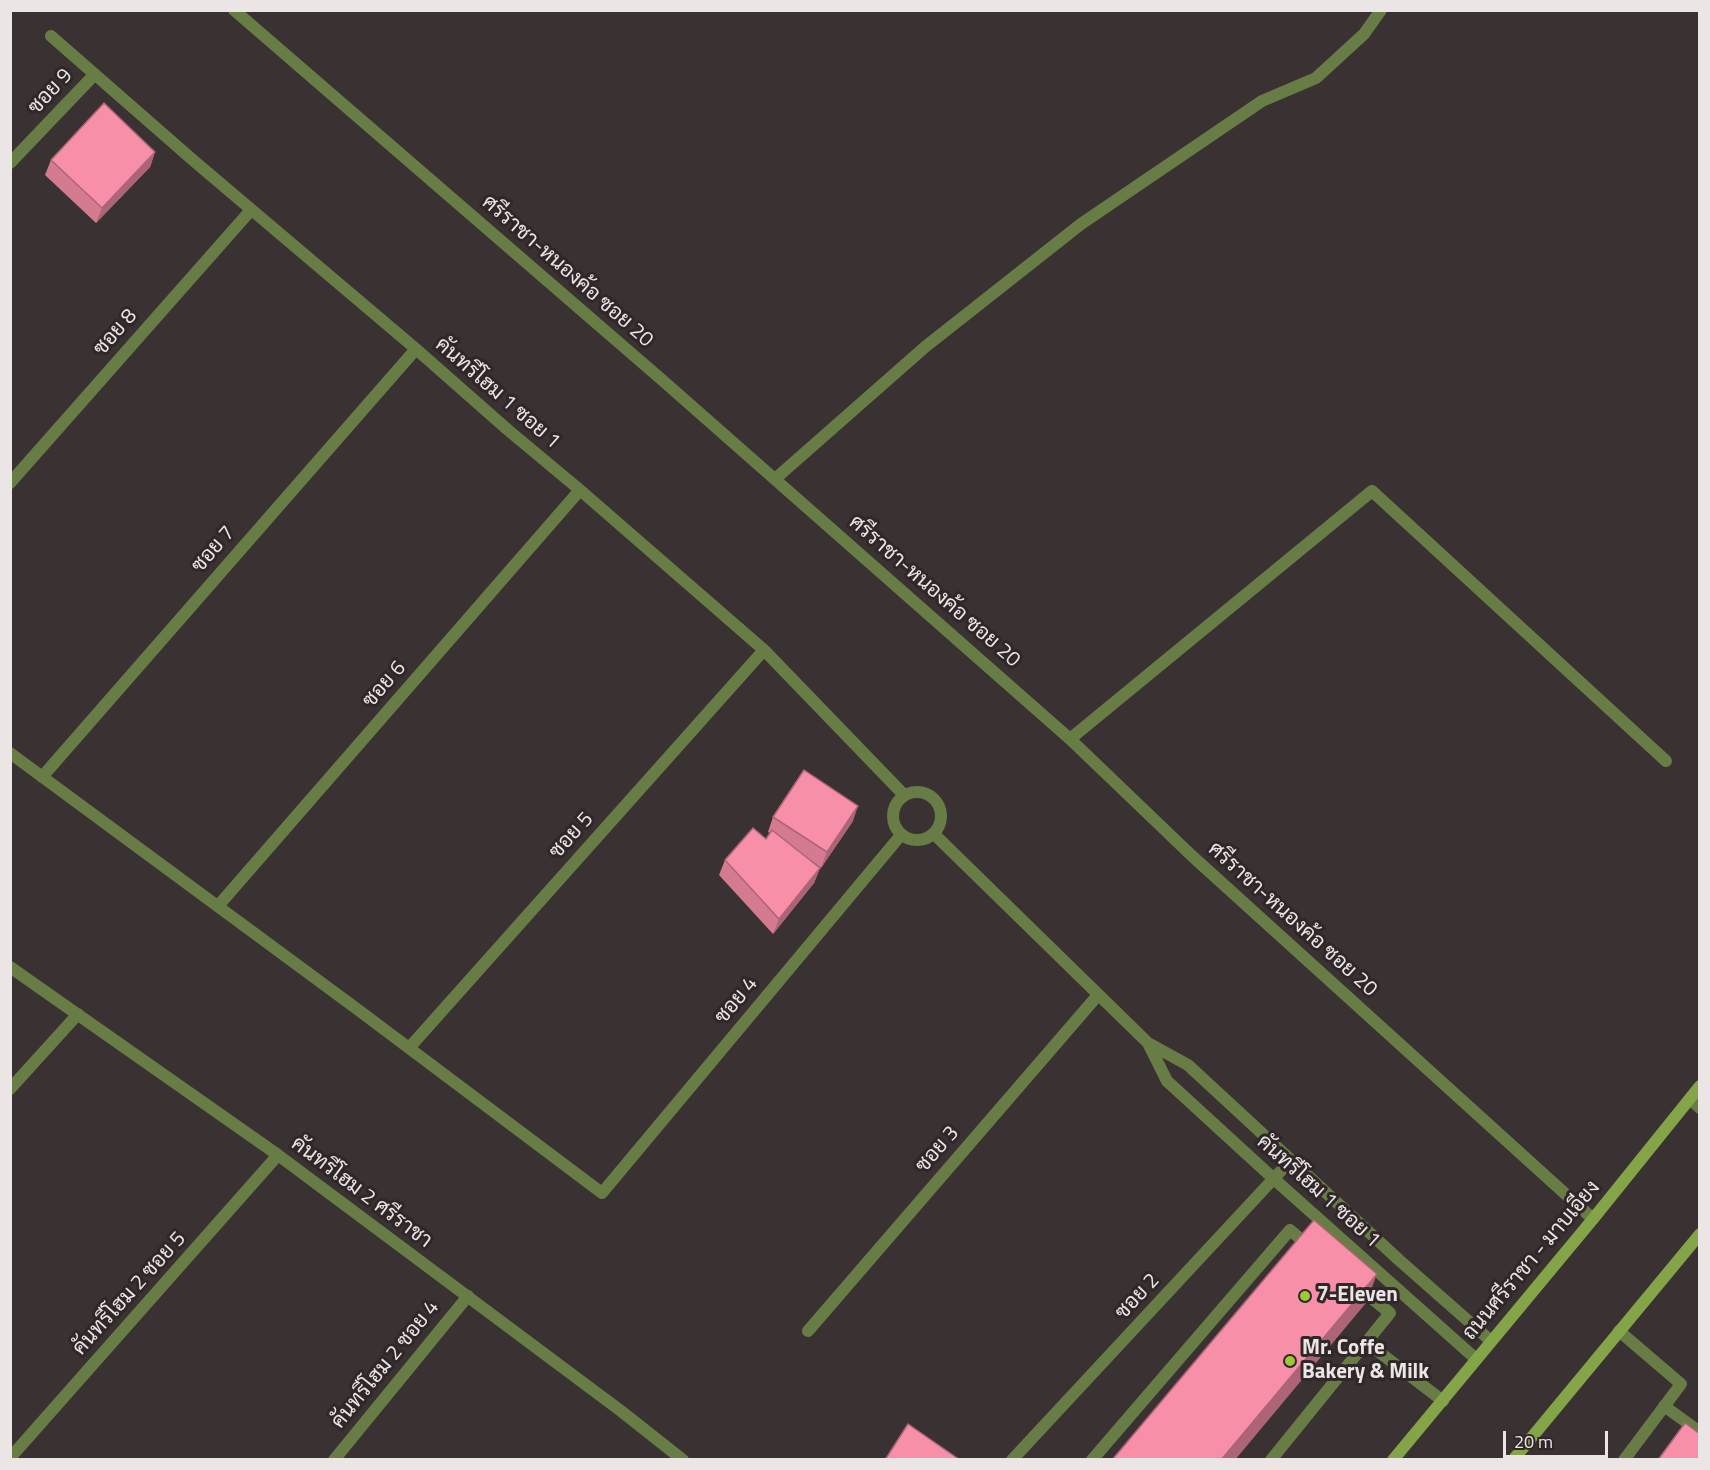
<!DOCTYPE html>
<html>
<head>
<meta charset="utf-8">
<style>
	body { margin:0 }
	#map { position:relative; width:1710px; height:1470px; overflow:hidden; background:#3a3133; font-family:"Titillium Web",sans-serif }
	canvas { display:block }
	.frame { position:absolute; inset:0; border:12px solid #ebe5e6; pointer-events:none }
	.scale { position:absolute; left:1503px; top:1431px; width:105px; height:27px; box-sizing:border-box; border:3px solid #ebe5e6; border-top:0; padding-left:8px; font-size:18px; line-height:21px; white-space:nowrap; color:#ebe5e6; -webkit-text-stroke:4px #302729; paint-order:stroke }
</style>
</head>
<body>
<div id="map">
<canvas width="1710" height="1470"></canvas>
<div class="frame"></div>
<div class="scale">20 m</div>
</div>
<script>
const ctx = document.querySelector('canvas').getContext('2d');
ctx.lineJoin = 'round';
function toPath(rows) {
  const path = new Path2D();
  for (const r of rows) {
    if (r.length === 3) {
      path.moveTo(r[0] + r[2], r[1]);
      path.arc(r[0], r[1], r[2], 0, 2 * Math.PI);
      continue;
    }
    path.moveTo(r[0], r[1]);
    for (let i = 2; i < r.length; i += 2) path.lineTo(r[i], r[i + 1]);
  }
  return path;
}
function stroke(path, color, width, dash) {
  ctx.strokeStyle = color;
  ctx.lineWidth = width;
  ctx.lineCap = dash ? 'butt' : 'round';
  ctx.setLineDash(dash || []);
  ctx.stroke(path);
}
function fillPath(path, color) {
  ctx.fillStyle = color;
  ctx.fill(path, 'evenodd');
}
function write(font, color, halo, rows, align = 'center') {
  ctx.font = font + ' "Titillium Web",Sarabun,sans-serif';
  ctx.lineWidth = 6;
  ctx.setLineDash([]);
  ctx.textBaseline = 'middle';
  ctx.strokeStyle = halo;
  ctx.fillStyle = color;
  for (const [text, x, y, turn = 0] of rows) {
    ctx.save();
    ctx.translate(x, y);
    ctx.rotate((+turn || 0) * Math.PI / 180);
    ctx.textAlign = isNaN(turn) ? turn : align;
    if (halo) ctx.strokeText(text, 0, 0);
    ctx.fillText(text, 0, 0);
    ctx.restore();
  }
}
stroke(toPath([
	[775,479,925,347,1081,224,1262,101,1316,78,1364,34,1381,10],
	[1070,739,1372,491,1666,761],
	[1619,1331,1681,1384,1624,1460],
	[1366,1342,1443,1401],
	[1664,1406,1700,1432],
	[1092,1460,1290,1230,1310,1247],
	[1271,1460,1390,1313,1358,1287]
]), '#677d45', 12);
stroke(toPath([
	[234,10,661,379,1070,739,1191,855,1593,1219],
	[51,36,194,161,416,349,508,430,580,490,764,650,904,795],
	[10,163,95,74],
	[10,483,251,210],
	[10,753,357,1009,602,1193,901,835],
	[42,777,416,349],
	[917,816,24],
	[934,834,1148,1043,1188,1065,1399,1260,1491,1341],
	[218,906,580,490],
	[10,967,278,1155,621,1411,683,1460],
	[1148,1043,1167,1081,1274,1179,1476,1359],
	[409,1048,764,650],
	[10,1089,78,1014],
	[1690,1099,1700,1108],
	[808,1331,1098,995],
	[10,1458,278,1155],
	[334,1460,468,1296],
	[1012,1460,1291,1160]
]), '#677d45', 12);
stroke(toPath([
	[1393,1460,1593,1219,1700,1086],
	[1513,1460,1700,1234]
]), '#83a548', 12);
fillPath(toPath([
	[155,152,150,167,96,223,45,175,51,160],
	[773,817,853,821,821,868,812,861,820,868,814,883,773,934,719,875,725,860,766,839,770,833,768,832]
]), '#d47b91');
fillPath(toPath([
	[155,152,150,167,96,223,102,208],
	[858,806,853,821,821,868,827,852],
	[820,868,814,883,773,934,779,919],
	[1377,1274,1366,1303,1235,1460,1221,1460]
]), '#ad6476');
const building = toPath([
	[104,103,155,152,102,208,51,160,104,103],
	[804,770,858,806,827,852,773,817,804,770],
	[753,828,766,839,772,830,820,868,779,919,725,860,753,828],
	[1314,1220,1377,1274,1221,1460,1112,1460,1314,1220],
	[1685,1423,1700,1434,1700,1460,1658,1460,1685,1423],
	[908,1424,960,1460,885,1460,908,1424]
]);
fillPath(building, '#f78fa9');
stroke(building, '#ad6476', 1.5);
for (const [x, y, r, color] of [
	[1305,1296,6,"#9acb35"],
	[1290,1361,6,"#9acb35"]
]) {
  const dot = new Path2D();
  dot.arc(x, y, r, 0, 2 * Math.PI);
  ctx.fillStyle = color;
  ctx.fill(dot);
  stroke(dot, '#302729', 2);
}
write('21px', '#ebe5e6', '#302729', [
	["ซอย 9",51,92,-47],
	["ศรีราชา-หนองค้อ ซอย 20",567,272,41],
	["ซอย 8",116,333,-49],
	["คันทรีโฮม 1 ซอย 1",497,394,41],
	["ซอย 7",214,550,-49],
	["ศรีราชา-หนองค้อ ซอย 20",934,592,41],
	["ซอย 6",385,685,-49],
	["ซอย 5",572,836,-48],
	["ศรีราชา-หนองค้อ ซอย 20",1292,920,42],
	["ซอย 4",737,1001,-50],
	["ซอย 3",938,1150,-49],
	["คันทรีโฮม 1 ซอย 1",1318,1192,42],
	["คันทรีโฮม 2 ศรีราชา",361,1193,37],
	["ถนนศรีราชา - มาบเอียง",1532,1261,-50],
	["คันทรีโฮม 2 ซอย 5",130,1294,-48],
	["ซอย 2",1138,1297,-47],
	["คันทรีโฮม 2 ซอย 4",386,1365,-51]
]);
write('bold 21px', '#ebe5e6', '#302729', [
	["7-Eleven",1317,1296],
	["Mr. Coffe",1302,1349],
	["Bakery & Milk",1302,1373]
], 'left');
</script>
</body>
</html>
